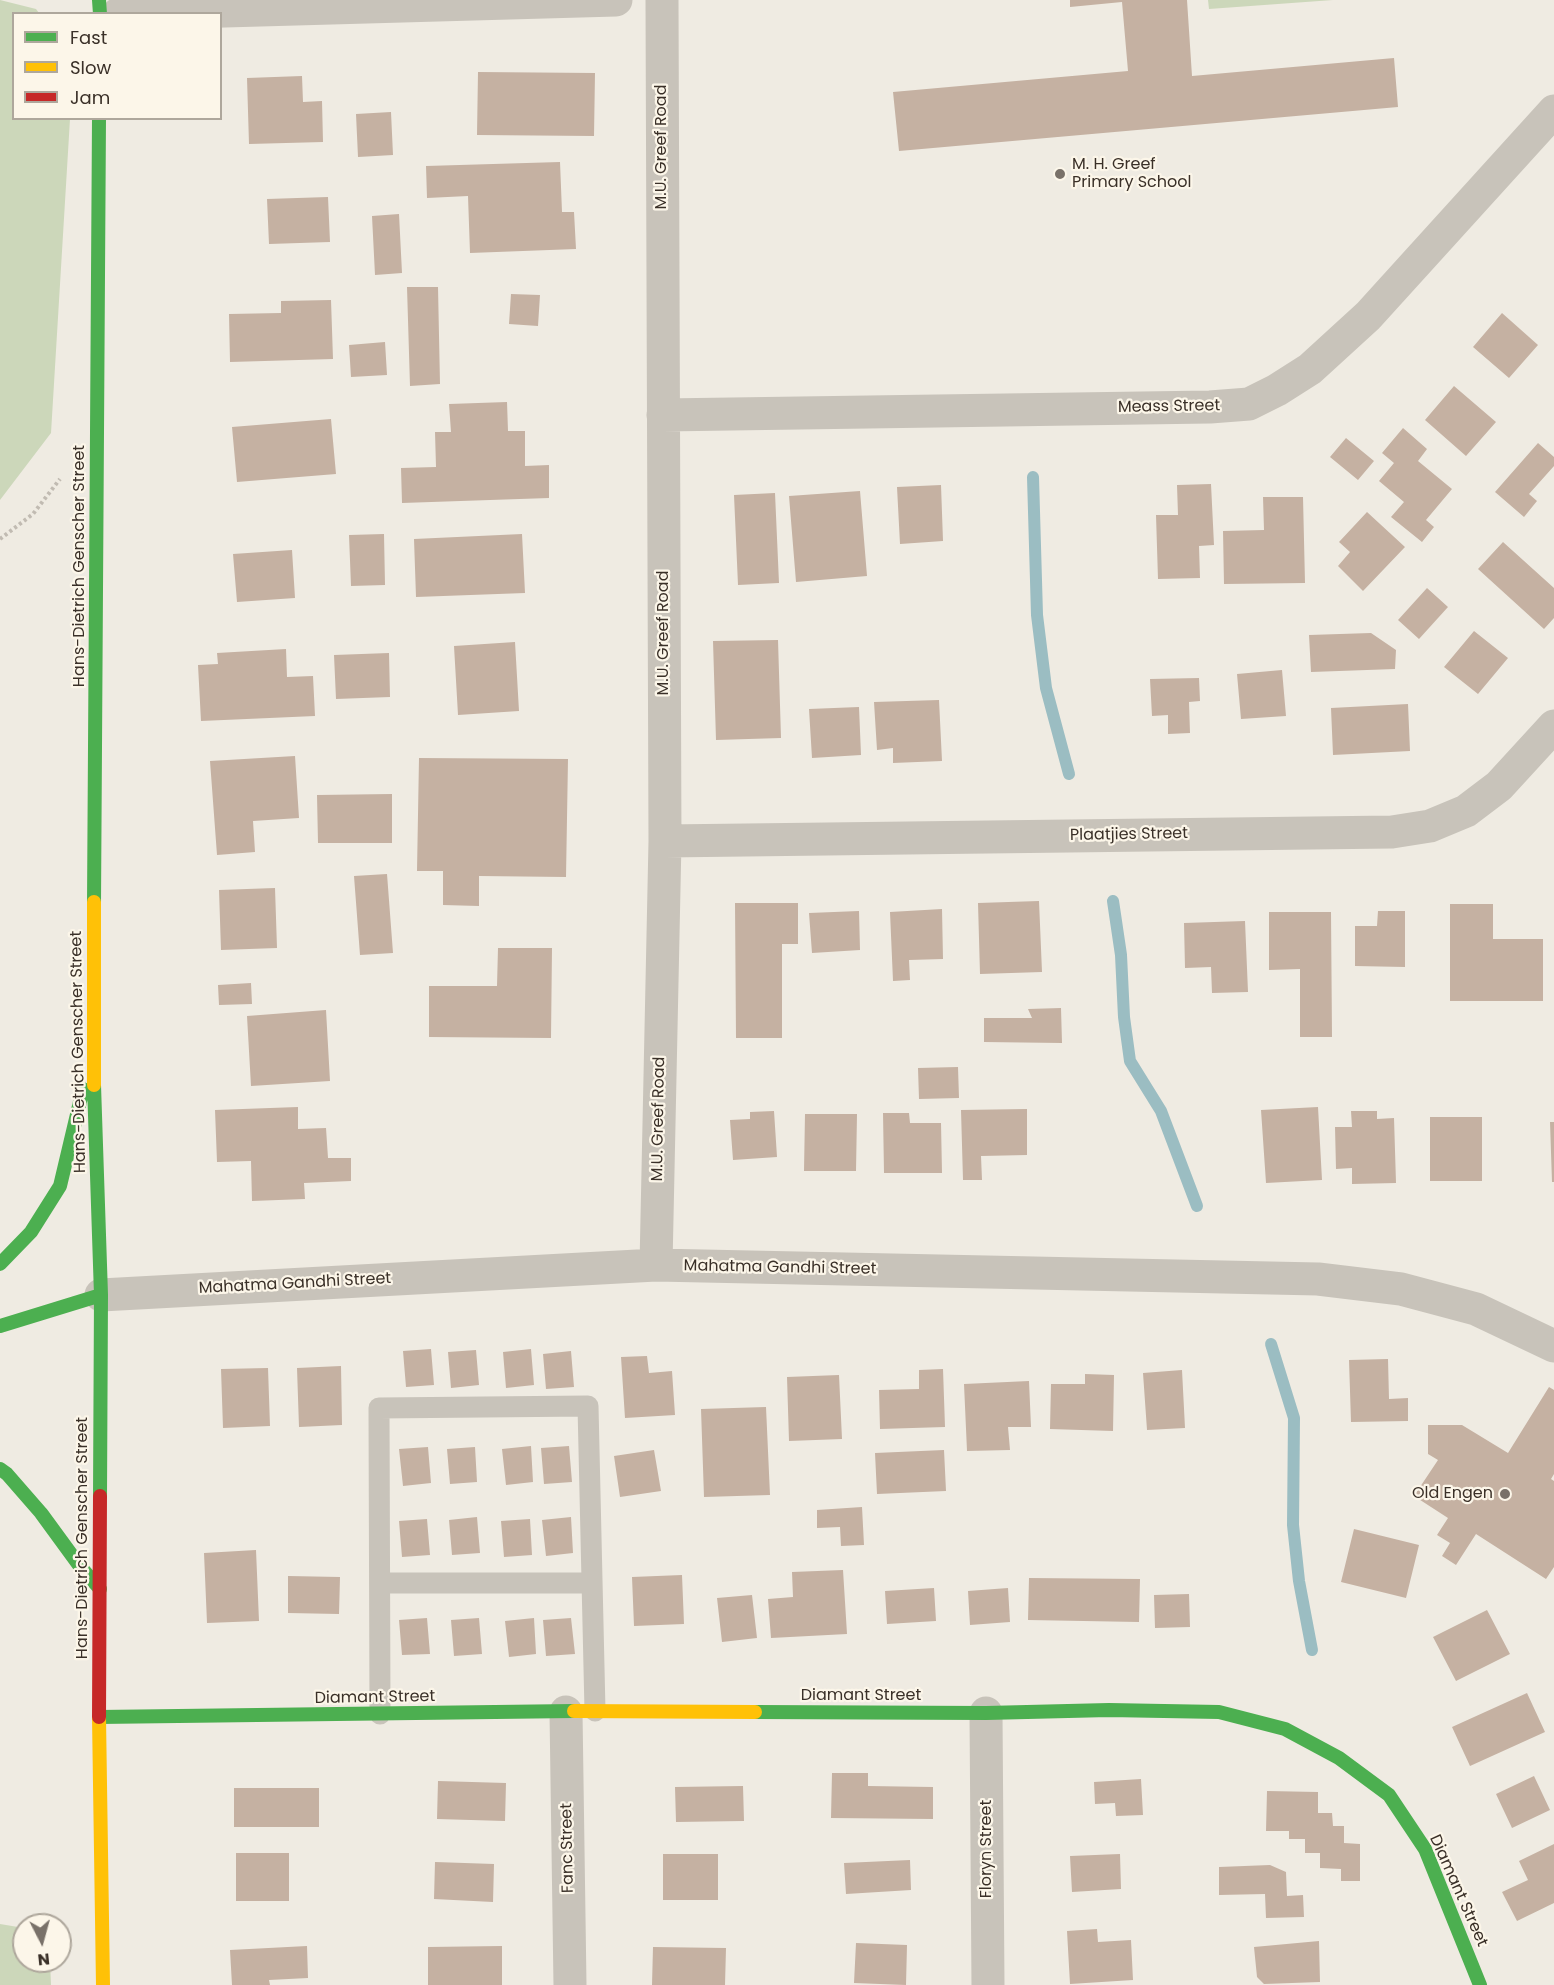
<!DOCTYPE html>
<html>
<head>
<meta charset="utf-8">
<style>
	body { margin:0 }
	#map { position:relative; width:1554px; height:1985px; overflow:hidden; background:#efebe2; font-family:Poppins,sans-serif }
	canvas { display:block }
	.legend { position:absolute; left:12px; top:12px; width:210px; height:108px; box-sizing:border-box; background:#fcf6e9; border:2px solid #aea79c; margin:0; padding:8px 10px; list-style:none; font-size:18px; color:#3a3028 }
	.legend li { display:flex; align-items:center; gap:12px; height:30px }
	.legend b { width:30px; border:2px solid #aea79c }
	.north { position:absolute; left:12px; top:1913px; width:60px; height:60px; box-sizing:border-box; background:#fcf6e9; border:2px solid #aea79c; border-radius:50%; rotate:174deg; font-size:16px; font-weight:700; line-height:24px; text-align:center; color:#3a3028 }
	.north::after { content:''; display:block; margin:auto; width:21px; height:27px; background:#797169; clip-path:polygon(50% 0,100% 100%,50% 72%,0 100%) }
</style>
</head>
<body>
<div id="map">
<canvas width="1554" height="1985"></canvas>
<ul class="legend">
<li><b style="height:8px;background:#4caf50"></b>Fast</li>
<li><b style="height:8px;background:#ffc107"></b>Slow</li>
<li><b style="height:8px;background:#c62828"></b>Jam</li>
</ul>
<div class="north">N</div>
</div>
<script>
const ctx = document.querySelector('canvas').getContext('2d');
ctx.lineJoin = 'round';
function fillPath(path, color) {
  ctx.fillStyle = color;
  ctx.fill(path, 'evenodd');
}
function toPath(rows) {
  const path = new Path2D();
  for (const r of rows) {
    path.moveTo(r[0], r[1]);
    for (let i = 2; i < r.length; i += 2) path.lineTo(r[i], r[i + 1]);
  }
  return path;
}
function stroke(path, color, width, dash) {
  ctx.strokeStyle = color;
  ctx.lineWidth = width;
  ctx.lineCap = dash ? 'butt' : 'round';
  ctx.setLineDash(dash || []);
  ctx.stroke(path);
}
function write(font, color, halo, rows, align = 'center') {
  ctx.font = font + ' Poppins,sans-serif';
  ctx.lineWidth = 4.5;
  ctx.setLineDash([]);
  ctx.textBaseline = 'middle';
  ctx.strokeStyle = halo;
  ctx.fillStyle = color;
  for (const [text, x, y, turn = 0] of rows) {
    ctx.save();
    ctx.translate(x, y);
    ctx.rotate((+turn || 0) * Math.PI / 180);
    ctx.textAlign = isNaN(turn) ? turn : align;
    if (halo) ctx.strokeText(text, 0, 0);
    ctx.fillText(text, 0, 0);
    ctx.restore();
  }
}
fillPath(toPath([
	[0,0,36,9,39,13,14,14,14,118,70,119,51,433,0,500],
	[1208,0,1333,0,1209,9],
	[0,1924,24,1928,24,1961,50,1961,51,1985,0,1985]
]), '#ccd7ba');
stroke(toPath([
	[1033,477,1037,615,1046,688,1069,774],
	[1113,901,1121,955,1124,1017,1130,1061,1161,1111,1197,1206],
	[1271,1344,1294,1418,1293,1525,1299,1581,1312,1650]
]), '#9bbdc2', 12);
fillPath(toPath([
	[1070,0,1187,0,1192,76,1394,58,1398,107,899,151,893,92,1128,71,1122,2,1070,7],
	[478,72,595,73,594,136,477,135],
	[302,76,303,102,322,101,323,142,249,144,247,78],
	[391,112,393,155,358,157,356,114],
	[560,162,562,212,574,212,576,249,470,253,468,196,427,198,426,166],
	[328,197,330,242,269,244,267,199],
	[399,214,402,273,375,275,372,216],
	[407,287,438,287,440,384,410,386],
	[511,294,540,295,538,326,509,324],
	[331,300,333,359,230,362,229,314,281,313,281,301],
	[1502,313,1538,345,1509,378,1473,347],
	[385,342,387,375,351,377,349,345],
	[1454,386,1496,422,1466,456,1425,420],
	[507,402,508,431,525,431,525,466,549,465,549,498,402,503,401,468,436,467,435,432,451,432,449,404],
	[331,419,336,474,237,482,232,427],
	[1403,428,1427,449,1418,461,1452,489,1426,520,1434,527,1422,542,1391,517,1404,502,1379,481,1394,463,1382,453],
	[1346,438,1374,461,1358,480,1330,457],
	[1538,443,1554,457,1554,466,1529,494,1537,501,1524,517,1495,492],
	[1211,484,1214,545,1199,546,1200,578,1158,579,1156,515,1178,515,1177,485],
	[941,485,943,541,900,544,897,487],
	[860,491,867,576,796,582,789,496],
	[775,493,779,583,738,585,734,495],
	[1263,497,1303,497,1305,583,1224,584,1223,531,1264,530],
	[1367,512,1405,547,1363,591,1338,566,1350,552,1339,542],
	[384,534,385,585,351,586,349,535],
	[522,534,525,593,416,597,414,539],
	[1503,542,1554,588,1554,618,1544,629,1478,569],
	[292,550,295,598,237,602,233,554],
	[1427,588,1448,607,1419,639,1398,620],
	[1474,631,1508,658,1478,694,1444,667],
	[1371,633,1396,650,1395,669,1311,672,1309,635],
	[778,640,781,738,716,740,713,641],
	[515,642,519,711,458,715,454,646],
	[286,649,287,677,313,676,315,716,201,721,198,665,218,664,217,653],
	[389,653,390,697,336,699,334,655],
	[1282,670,1286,716,1241,719,1237,674],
	[1199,678,1200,701,1189,702,1190,733,1168,734,1168,715,1152,716,1150,679],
	[939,700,942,761,893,763,893,748,877,750,874,702],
	[1408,704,1410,751,1333,755,1331,708],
	[859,707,861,755,812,758,809,709],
	[295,756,299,818,253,821,255,852,217,855,210,761],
	[419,758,568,759,566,877,479,876,479,906,443,905,443,871,417,871],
	[392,794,392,843,318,843,317,795],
	[387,874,393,953,360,955,354,876],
	[275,888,277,948,221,950,219,890],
	[1039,901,1042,972,980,974,978,903],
	[735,903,798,903,798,944,782,944,782,1038,736,1038],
	[1450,904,1493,904,1493,939,1543,939,1543,1001,1450,1001],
	[942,909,943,959,909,960,910,980,893,981,890,912],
	[859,911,860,950,812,953,809,913],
	[1378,911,1405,911,1405,967,1355,966,1355,926,1377,926],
	[1269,912,1331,912,1332,1037,1300,1037,1300,969,1269,970],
	[1245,921,1248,992,1212,993,1211,967,1185,968,1184,923],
	[498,948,552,948,551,1038,429,1037,429,986,497,986],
	[251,983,252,1004,219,1005,218,985],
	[1061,1008,1062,1043,984,1042,984,1018,1032,1018,1028,1009],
	[326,1010,330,1081,251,1086,247,1016],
	[958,1067,959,1098,919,1099,918,1068],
	[298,1107,298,1129,326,1128,328,1158,351,1158,351,1181,304,1183,305,1199,252,1201,251,1161,217,1162,215,1110],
	[1318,1107,1322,1180,1266,1183,1261,1110],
	[1027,1109,1027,1155,981,1156,982,1180,963,1180,961,1110],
	[774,1111,777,1157,733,1160,730,1120,750,1119,750,1112],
	[1351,1111,1377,1111,1377,1119,1394,1118,1396,1183,1352,1184,1352,1168,1336,1169,1335,1127,1352,1127],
	[883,1113,909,1113,910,1123,941,1123,942,1173,884,1173],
	[805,1114,857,1114,856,1171,804,1171],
	[1430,1117,1482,1117,1482,1181,1430,1181],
	[1550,1122,1554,1122,1554,1182,1552,1182],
	[431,1349,434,1385,406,1387,403,1351],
	[531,1349,534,1385,506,1388,503,1352],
	[476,1350,479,1385,451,1388,448,1352],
	[571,1351,574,1387,546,1389,543,1354],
	[647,1356,649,1373,672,1371,675,1415,625,1418,621,1357],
	[1388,1359,1389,1399,1408,1398,1408,1421,1351,1422,1349,1360],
	[341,1366,342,1425,299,1427,297,1368],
	[268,1368,270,1426,223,1428,221,1369],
	[943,1369,945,1427,880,1429,879,1390,919,1389,919,1370],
	[1182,1370,1185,1428,1147,1430,1143,1373],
	[1085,1374,1114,1375,1113,1431,1050,1429,1051,1384,1085,1384],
	[839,1375,842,1439,789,1441,787,1377],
	[1029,1381,1031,1427,1008,1427,1010,1450,967,1451,964,1384],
	[1549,1387,1554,1390,1554,1474,1551,1479,1554,1481,1554,1567,1546,1579,1476,1534,1456,1565,1442,1556,1450,1543,1437,1535,1448,1518,1414,1496,1438,1460,1428,1454,1428,1425,1462,1425,1508,1453],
	[766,1407,770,1495,704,1497,701,1409],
	[531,1446,533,1482,506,1485,502,1449],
	[569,1446,572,1482,544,1484,541,1448],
	[428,1447,431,1483,403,1486,399,1449],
	[475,1447,477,1482,450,1484,447,1449],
	[654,1450,661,1491,620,1497,614,1456],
	[944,1450,946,1491,877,1494,875,1453],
	[862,1507,864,1545,841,1546,840,1527,817,1528,817,1510],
	[477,1517,480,1553,452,1555,449,1520],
	[571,1517,573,1553,546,1556,542,1520],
	[427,1519,430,1555,402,1557,399,1521],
	[530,1519,532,1555,504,1557,501,1521],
	[1354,1529,1419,1545,1406,1598,1341,1582],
	[256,1550,259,1621,207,1623,204,1553],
	[843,1570,847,1634,771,1638,768,1599,793,1597,792,1572],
	[682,1575,684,1624,634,1626,632,1577],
	[288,1576,340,1577,339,1614,288,1613],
	[1029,1578,1140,1579,1139,1622,1028,1620],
	[934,1588,936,1621,887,1624,885,1591],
	[1008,1588,1010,1622,970,1625,968,1591],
	[1189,1594,1190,1627,1155,1628,1154,1595],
	[752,1595,757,1638,722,1642,717,1598],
	[1487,1610,1510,1654,1456,1681,1433,1637],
	[427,1618,430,1654,402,1655,399,1620],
	[479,1618,482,1654,454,1656,451,1620],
	[534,1618,536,1654,509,1657,505,1621],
	[571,1618,575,1654,546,1656,543,1620],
	[1527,1693,1545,1732,1470,1766,1452,1727],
	[832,1773,868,1773,868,1786,933,1787,933,1819,831,1818],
	[1534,1776,1550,1810,1512,1828,1496,1794],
	[1141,1779,1143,1815,1116,1816,1115,1803,1095,1804,1094,1782],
	[438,1781,506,1783,505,1821,437,1819],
	[743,1786,744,1821,676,1822,675,1787],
	[234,1788,319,1788,319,1827,234,1827],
	[1267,1791,1318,1792,1318,1813,1332,1813,1333,1826,1344,1826,1344,1843,1360,1844,1360,1881,1341,1881,1341,1869,1320,1868,1320,1853,1305,1853,1305,1839,1289,1839,1289,1831,1266,1831],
	[1554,1844,1554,1903,1517,1921,1502,1892,1528,1880,1519,1861],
	[236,1853,289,1853,289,1901,236,1901],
	[663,1854,718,1854,718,1900,663,1900],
	[1120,1854,1121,1889,1072,1892,1070,1856],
	[910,1860,911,1890,846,1894,844,1863],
	[435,1862,494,1864,493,1902,434,1899],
	[1270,1865,1286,1872,1287,1896,1303,1895,1304,1917,1266,1918,1265,1894,1219,1895,1219,1867],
	[1097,1929,1098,1942,1131,1940,1133,1980,1070,1984,1067,1931],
	[1319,1941,1320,1982,1264,1984,1257,1977,1254,1947],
	[856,1943,907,1945,906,1985,854,1983],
	[307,1946,308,1978,269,1980,270,1985,232,1985,230,1950],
	[502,1946,502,1985,428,1985,428,1947],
	[653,1947,726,1948,725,1985,652,1985]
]), '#c5b1a2');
stroke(toPath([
	[0,539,33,514,60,479]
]), '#c1bbb2', 4, [3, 3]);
stroke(toPath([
	[380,1583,592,1583],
	[380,1714,379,1408,588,1406,595,1711]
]), '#c8c3ba', 21);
stroke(toPath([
	[118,14,616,0],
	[663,415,1210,407,1249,404,1277,390,1310,369,1368,316,1554,111],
	[665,841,1392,832,1430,826,1466,811,1499,786,1554,726],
	[656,1265,665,841,662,0],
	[101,1295,656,1265,1318,1279,1401,1289,1476,1309,1554,1346],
	[566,1712,570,1985],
	[986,1713,988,1985]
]), '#c8c3ba', 33);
stroke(toPath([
	[99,0,100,14],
	[94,902,99,118],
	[94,1085,101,1295,100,1496],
	[0,1264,31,1232,60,1186,83,1089],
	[0,1326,101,1295],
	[0,1469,7,1474,41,1513,79,1565,100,1589],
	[755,1712,986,1713,1109,1710,1219,1712,1285,1729,1339,1758,1389,1795,1425,1849,1480,1985],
	[99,1717,574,1711]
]), '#4caf50', 14);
stroke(toPath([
	[94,902,94,1085],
	[574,1711,755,1712],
	[99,1717,103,1985]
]), '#ffc107', 14);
stroke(toPath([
	[99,1717,100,1496]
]), '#c62828', 14);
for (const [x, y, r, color] of [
	[1060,174,6,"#797169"],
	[1505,1494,6,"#797169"]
]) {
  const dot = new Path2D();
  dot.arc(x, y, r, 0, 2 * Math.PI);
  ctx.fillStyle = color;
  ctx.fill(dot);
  stroke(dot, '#fcf6e9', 2);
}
write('16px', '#3a3028', '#fcf6e9', [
	["M.U. Greef Road",662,147,-90],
	["Meass Street",1169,407,-1],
	["Hans-Dietrich Genscher Street",80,566,-90],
	["M.U. Greef Road",664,633,-90],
	["Plaatjies Street",1129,835,-1],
	["Hans-Dietrich Genscher Street",79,1052,-91],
	["M.U. Greef Road",659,1119,-89],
	["Mahatma Gandhi Street",780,1268,1],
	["Mahatma Gandhi Street",295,1284,-3],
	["Hans-Dietrich Genscher Street",83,1538,-90],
	["Diamant Street",861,1696],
	["Diamant Street",375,1698,-1],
	["Fanc Street",568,1848,-91],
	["Floryn Street",987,1849,-90],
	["Diamant Street",1458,1891,66]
]);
write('16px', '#3a3028', '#fcf6e9', [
	["M. H. Greef",1072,165],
	["Primary School",1072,183],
	["Old Engen",1493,1494,"right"]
], 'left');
</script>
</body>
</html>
